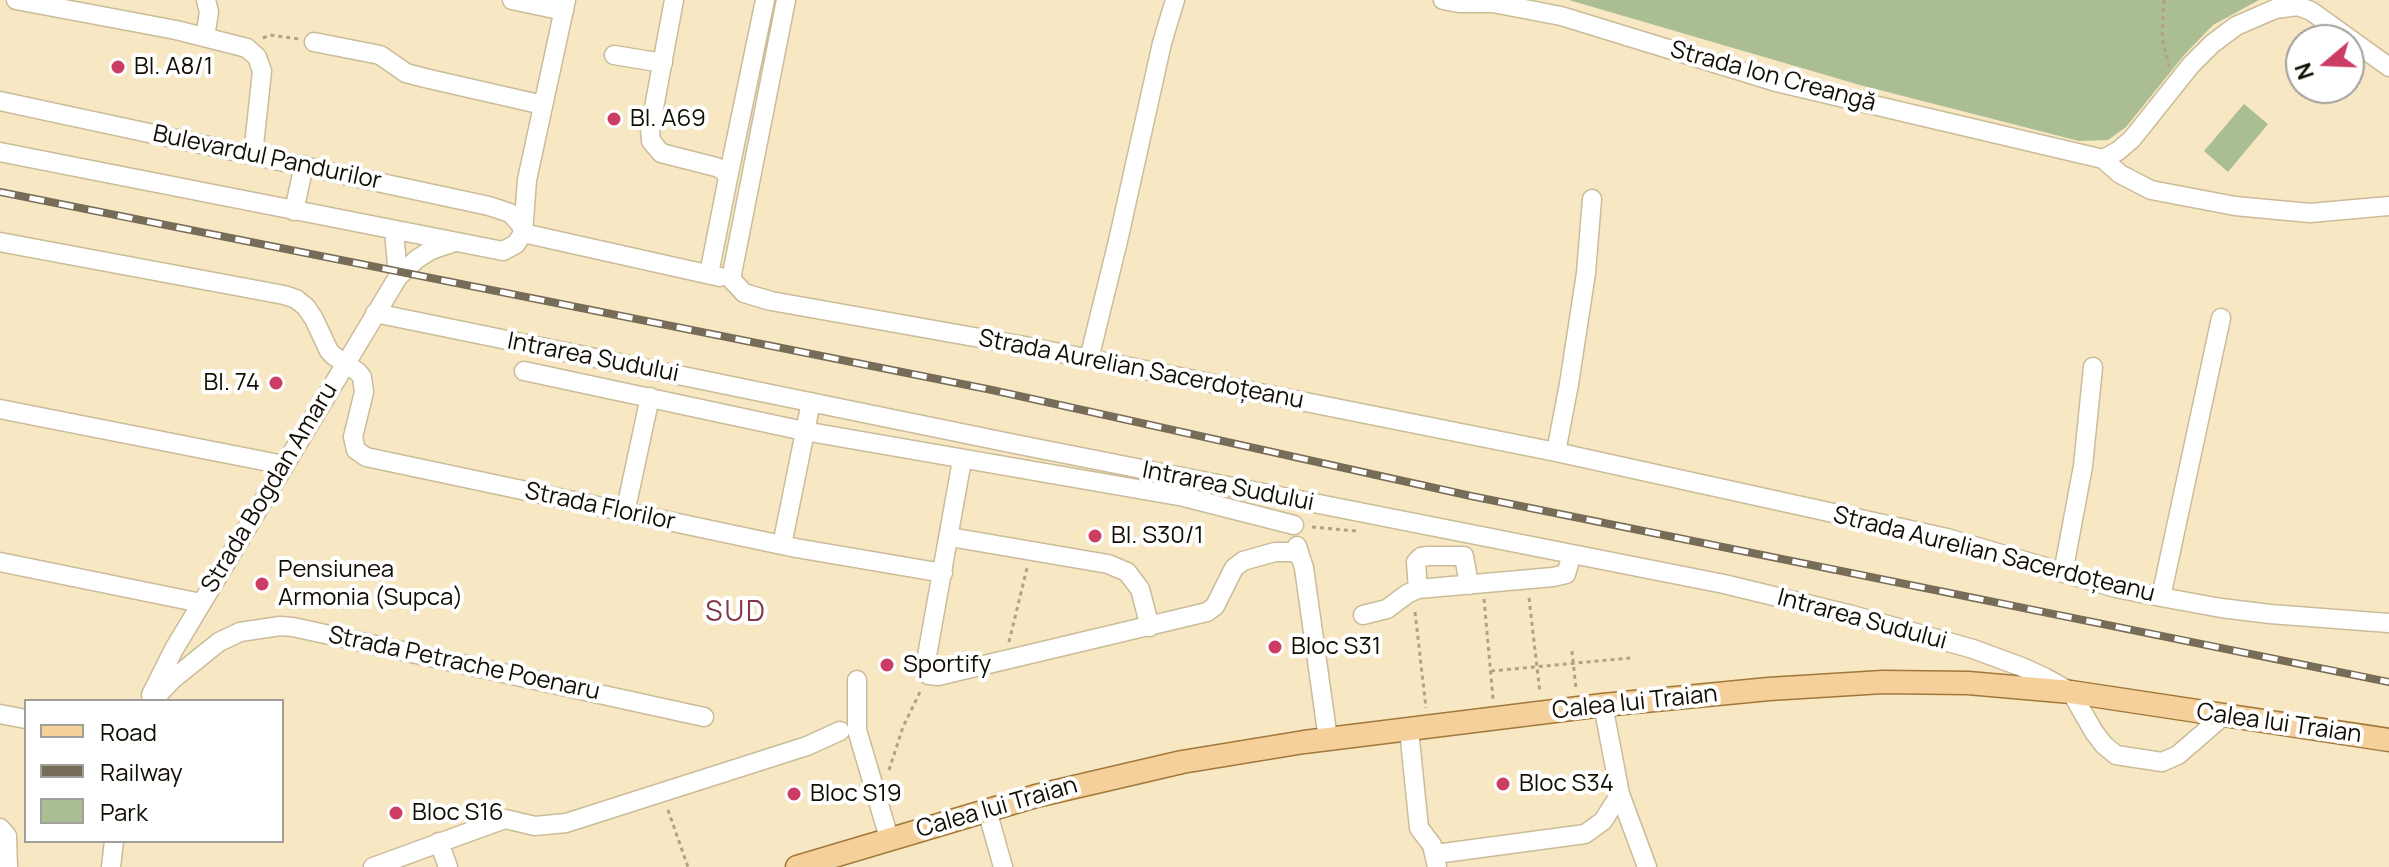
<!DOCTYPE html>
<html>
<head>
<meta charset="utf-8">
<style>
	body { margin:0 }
	#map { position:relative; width:2389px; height:867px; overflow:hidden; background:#f7e7c3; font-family:Manrope,sans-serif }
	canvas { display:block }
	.legend { position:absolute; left:24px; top:699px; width:260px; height:144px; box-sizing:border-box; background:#fff; border:2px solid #a19f9a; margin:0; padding:10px 14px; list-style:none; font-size:24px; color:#130e03 }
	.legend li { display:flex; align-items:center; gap:16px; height:40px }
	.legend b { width:40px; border:2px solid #a19f9a }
	.north { position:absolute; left:2285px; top:24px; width:80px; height:80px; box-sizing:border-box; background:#fff; border:2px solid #a19f9a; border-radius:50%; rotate:251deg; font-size:22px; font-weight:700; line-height:32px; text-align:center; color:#130e03 }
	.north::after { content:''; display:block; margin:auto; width:28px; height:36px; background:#cc3d66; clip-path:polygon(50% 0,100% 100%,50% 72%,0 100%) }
</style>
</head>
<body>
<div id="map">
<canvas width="2389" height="867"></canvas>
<ul class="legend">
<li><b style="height:10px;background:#f5d09b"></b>Road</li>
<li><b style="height:10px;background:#766c57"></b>Railway</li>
<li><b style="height:22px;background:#abbd93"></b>Park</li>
</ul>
<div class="north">N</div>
</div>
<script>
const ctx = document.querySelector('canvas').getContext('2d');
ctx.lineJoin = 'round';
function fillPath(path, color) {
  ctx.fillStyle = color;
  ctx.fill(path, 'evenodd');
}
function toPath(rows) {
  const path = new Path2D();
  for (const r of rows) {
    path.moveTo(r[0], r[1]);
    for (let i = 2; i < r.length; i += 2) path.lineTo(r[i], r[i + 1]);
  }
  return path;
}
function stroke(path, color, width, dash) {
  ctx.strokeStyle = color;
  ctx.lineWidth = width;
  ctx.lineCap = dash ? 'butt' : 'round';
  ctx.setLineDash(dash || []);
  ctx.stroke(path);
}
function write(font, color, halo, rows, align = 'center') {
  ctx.font = font + ' Manrope,sans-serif';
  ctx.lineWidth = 8;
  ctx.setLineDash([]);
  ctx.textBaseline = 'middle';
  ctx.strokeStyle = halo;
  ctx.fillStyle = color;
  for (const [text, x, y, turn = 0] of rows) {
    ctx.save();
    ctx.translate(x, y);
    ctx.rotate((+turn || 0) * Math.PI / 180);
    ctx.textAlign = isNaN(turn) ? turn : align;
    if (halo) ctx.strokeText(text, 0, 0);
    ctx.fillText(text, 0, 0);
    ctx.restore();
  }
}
fillPath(toPath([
	[1569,0,2259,0,2213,25,2185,54,2126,127,2108,140,2079,141,1860,85],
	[2244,104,2268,124,2228,172,2204,151]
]), '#abbd93');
const minor = toPath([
	[16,0,176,30,247,48,257,57,262,71,253,155],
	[512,0,564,11],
	[674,0,650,129,651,141,661,153,716,167,723,170,728,178,709,274],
	[1443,0,1459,3,1493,3,1561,16,1776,82,2103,159,2118,151,2132,139,2191,65,2212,44,2236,26,2275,9,2298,6,2311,11,2389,67],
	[205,37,209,12,206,0],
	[314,42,380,55,406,73,425,78,543,105],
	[614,55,663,63],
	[0,101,489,206,510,213,521,225,523,233],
	[0,152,503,251,516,244,523,233,527,180,566,0],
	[2103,159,2120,174,2151,190,2235,206,2310,213,2389,206],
	[728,178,765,0],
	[294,211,304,165],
	[394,231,398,277],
	[523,233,720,277],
	[0,242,284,295,296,299,306,307,314,319,329,351,334,356,358,372,362,377,364,392,353,437,356,450,366,457,796,548,943,573],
	[731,279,744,293,771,301,1025,346,1556,452,1947,538,2116,588,2161,597,2221,608,2270,614,2389,623],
	[731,279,786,0],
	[375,313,1015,444,1724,584,1852,615,1973,649,2022,667,2046,678,2071,692,2094,732,2104,745,2116,755,2162,762,2178,755,2223,716],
	[1089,359,1118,241,1162,43,1175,0],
	[524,371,804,431,1184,497,1294,525],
	[0,409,284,465],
	[1556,452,1569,384,1586,273,1592,199],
	[962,460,925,667,929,675,938,676,1207,612,1215,606,1234,568,1243,561,1275,552,1292,552,1299,555],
	[625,513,650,397],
	[950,537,1108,564,1127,572,1140,589,1150,627],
	[782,545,811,402],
	[1297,546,1304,568,1328,739],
	[0,562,201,603],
	[2063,573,2083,466,2093,367],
	[1418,589,1416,562,1421,557,1428,556,1464,556,1469,585],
	[2161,597,2221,318],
	[1363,615,1387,609,1407,594,1418,589,1553,577,1566,574,1572,554],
	[857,680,857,730,889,838],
	[151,695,174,649,398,277,417,259,431,250,452,243],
	[152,701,173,679,219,642,240,632,280,626,293,627,704,717],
	[1603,705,1620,794,1647,867],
	[0,714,26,719],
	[1409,730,1419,828,1432,845,1437,867],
	[987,810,1003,867],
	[0,828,7,836,8,867],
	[439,842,448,867],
	[1436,854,1585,834,1603,821,1620,794],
	[111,867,114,841],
	[373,867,505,819,535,826,566,823,807,746,840,731]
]);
const major = toPath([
	[797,867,1036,796,1182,762,1304,742,1603,705,1769,689,1883,682,1968,683,2071,692,2389,740]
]);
stroke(minor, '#cbbc99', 21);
stroke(major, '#a1783a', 25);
stroke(toPath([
	[2164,0,2162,38,2169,66],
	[263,38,270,35,299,39],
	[1312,527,1356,531],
	[1529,598,1540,693],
	[1484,599,1493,699],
	[1415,612,1426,708],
	[1009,642,1027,568],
	[1572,651,1576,689],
	[1491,671,1630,658],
	[889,770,903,727,920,692],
	[668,810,688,867]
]), '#afa286', 3, [4, 4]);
stroke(minor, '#fff', 18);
stroke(major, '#f5d09b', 22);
const rail = toPath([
	[0,192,992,390,1471,496,2389,682]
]);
stroke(rail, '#766c57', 8);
stroke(rail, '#fff', 5, [15]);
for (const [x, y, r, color] of [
	[118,67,8,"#cc3d66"],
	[614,119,8,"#cc3d66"],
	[276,383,8,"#cc3d66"],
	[1095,536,8,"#cc3d66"],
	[262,584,8,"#cc3d66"],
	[1275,647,8,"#cc3d66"],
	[887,665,8,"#cc3d66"],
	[1503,784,8,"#cc3d66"],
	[794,794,8,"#cc3d66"],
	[396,813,8,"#cc3d66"]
]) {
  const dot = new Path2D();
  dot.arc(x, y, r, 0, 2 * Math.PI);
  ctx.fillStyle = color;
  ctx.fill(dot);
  stroke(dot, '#fff', 3);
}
write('24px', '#130e03', '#fff', [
	["Bl. A8/1",134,67],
	["Bl. A69",630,119],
	["Bl. 74",260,383,"right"],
	["Bl. S30/1",1111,536],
	["Pensiunea",278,570],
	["Armonia (Supca)",278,598],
	["Bloc S31",1291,647],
	["Sportify",903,665],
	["Bloc S34",1519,784],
	["Bloc S19",810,794],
	["Bloc S16",412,813]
], 'left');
write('24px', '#130e03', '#fff', [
	["Strada Ion Creangă",1773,77,15],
	["Bulevardul Pandurilor",267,158,12],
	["Intrarea Sudului",593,358,11],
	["Strada Aurelian Sacerdoțeanu",1141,370,11],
	["Intrarea Sudului",1228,487,11],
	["Strada Bogdan Amaru",270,488,-59],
	["Strada Florilor",600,507,12],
	["Strada Aurelian Sacerdoțeanu",1994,555,14],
	["Intrarea Sudului",1862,620,15],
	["Strada Petrache Poenaru",464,664,12],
	["Calea lui Traian",1635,703,-6],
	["Calea lui Traian",2279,724,8],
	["Calea lui Traian",997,808,-16]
]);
ctx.letterSpacing = '2px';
write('28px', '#803949', '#fff', [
	["SUD",736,613]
]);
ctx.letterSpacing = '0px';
</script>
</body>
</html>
